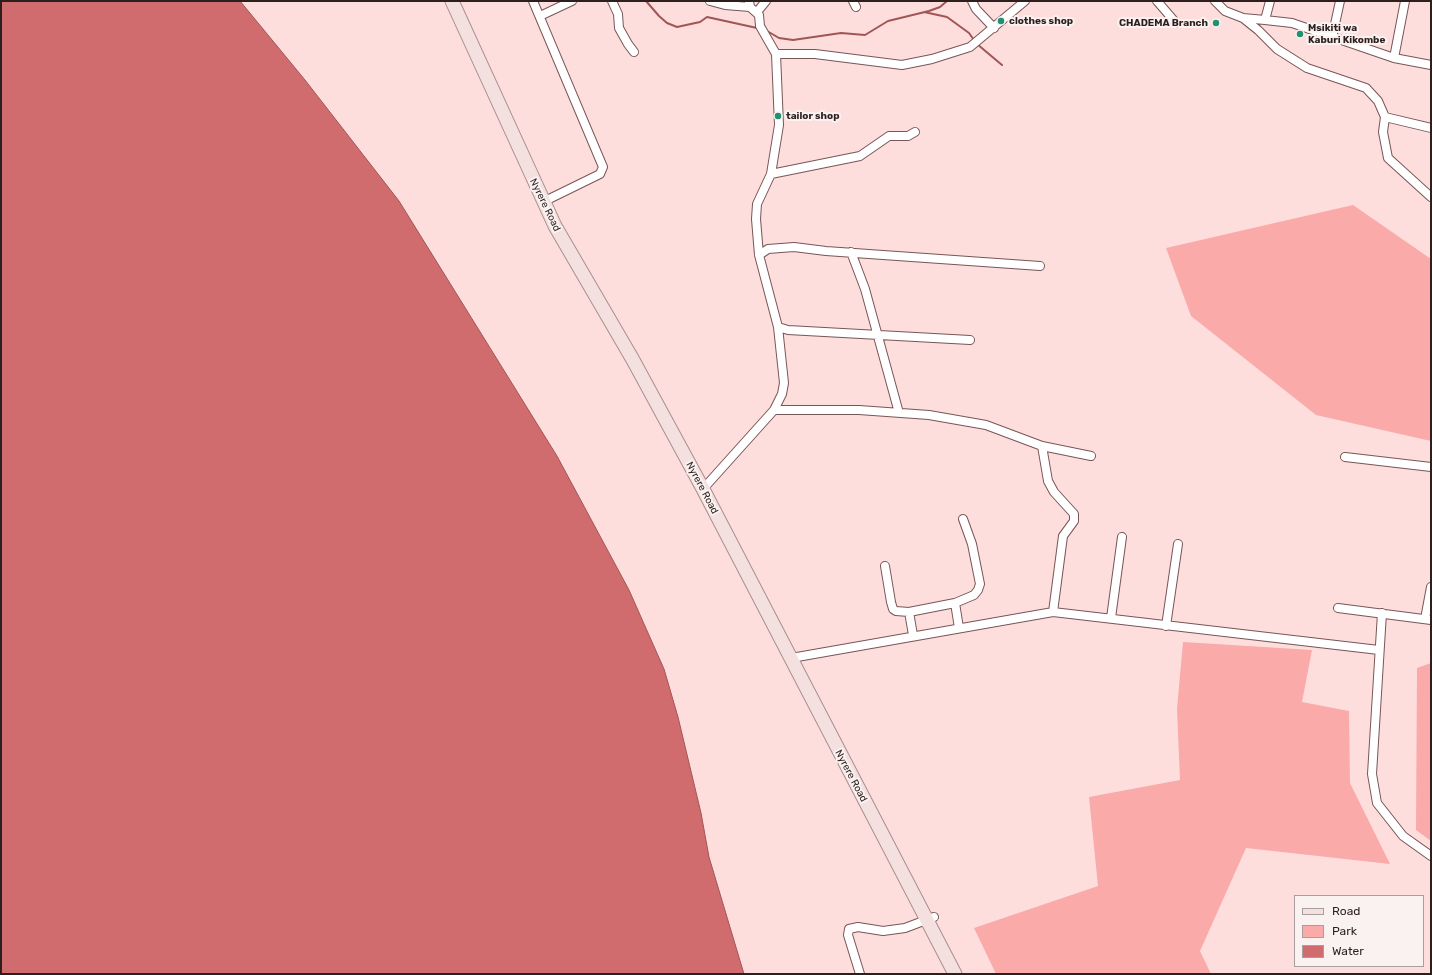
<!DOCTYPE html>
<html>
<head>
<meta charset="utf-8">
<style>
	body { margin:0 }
	#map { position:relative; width:1432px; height:975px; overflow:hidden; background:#fededd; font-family:Rubik,sans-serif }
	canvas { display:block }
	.frame { position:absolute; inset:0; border:2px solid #2d1f1e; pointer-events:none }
	.legend { position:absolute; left:1294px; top:895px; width:130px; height:72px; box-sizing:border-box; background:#faf2f1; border:1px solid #a89e9d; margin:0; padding:5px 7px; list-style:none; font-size:12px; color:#2d1f1e }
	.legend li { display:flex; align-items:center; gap:8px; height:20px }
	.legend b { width:20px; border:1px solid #a89e9d }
</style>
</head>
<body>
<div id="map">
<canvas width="1432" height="975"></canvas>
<div class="frame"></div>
<ul class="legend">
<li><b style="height:5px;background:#f3e0df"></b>Road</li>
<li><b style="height:11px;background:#f9aaa9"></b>Park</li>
<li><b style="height:11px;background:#d16c6e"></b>Water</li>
</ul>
</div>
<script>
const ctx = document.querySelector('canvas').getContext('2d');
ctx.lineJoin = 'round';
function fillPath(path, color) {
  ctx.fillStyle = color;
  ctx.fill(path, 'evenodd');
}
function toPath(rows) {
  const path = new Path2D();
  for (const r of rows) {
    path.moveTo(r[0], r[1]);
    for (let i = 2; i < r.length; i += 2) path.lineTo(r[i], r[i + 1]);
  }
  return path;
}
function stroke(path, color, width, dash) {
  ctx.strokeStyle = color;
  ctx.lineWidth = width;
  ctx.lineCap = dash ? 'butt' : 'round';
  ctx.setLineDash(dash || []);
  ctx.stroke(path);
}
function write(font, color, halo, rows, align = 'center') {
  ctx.font = font + ' Rubik,sans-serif';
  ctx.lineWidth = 4;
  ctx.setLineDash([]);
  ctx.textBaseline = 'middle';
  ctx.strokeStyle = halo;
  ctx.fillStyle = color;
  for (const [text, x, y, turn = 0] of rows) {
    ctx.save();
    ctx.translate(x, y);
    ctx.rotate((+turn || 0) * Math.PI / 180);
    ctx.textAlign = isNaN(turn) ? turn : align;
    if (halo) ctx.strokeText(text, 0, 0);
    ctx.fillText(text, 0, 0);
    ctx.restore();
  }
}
fillPath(toPath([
	[1353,205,1431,259,1431,441,1316,415,1191,316,1166,248],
	[1183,642,1312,650,1302,702,1349,711,1350,783,1390,864,1246,848,1200,951,1211,974,996,974,974,928,1098,886,1089,797,1180,780,1177,709],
	[1431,663,1431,841,1416,830,1417,668]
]), '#f9aaa9');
const water = toPath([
	[1,1,240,1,305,80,399,201,557,456,629,590,664,669,678,717,701,813,709,857,744,974,1,974,1,1]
]);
fillPath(water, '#d16c6e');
stroke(water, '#a05556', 1);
stroke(toPath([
	[646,1,659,16,667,23,677,27,700,22,707,17,757,28],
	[924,12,947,17,969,33,974,40],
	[767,31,779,38,793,40,841,33,865,35,888,21,929,11,940,7,947,1],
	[977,44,1002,65]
]), '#a05556', 2);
const minor = toPath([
	[533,1,603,167,600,174,549,199],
	[612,1,618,14,619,28,628,44,634,52],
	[710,1,725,5,750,7],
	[853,1,856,7],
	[972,1,976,9,994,28],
	[1157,1,1176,23],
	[1215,1,1225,11,1243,18,1265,20,1270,1],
	[757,12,766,1],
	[540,16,572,1],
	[1243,18,1258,30,1277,49,1307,68,1366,88,1378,101,1385,117,1383,132,1388,158,1431,197],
	[1265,20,1292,23,1394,58,1431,65],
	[1332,38,1340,1],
	[776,54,815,54,902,65,932,59,970,47,1025,1],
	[1394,58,1405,1],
	[1385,117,1431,128],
	[771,174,860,156,889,136,908,136,915,132],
	[851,252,865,289,899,413],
	[759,255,768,249,794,247,826,251,1040,266],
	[778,327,788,330,970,340],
	[774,410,859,410,929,415,986,425,1042,446,1091,456],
	[1042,446,1048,481,1054,492,1074,514,1074,521,1063,536,1053,612],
	[1345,457,1431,467],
	[703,489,774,410,782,394,784,383,778,327,759,255,756,219,757,204,771,174,779,125,776,54,760,26,759,15,750,7,749,1],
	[885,566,891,602,893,609,896,611,909,612,955,603],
	[1338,608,1431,620],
	[909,612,913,635],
	[1382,613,1372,774,1377,803,1403,836,1431,856],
	[1111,618,1122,537],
	[1425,619,1431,587],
	[1166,626,1178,544],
	[959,628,955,603,974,595,978,590,980,584,972,544,963,519],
	[797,657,1053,612,1379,650],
	[860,974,848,935,849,929,858,927,883,931,905,928,934,917]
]);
const primary = toPath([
	[452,1,555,226,633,360,703,489,955,974]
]);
stroke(minor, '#775655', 10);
stroke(primary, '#a88f8e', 15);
stroke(minor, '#fff', 8);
stroke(primary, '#f3e0df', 13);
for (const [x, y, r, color] of [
	[1001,21,4,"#209173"],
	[1216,23,4,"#209173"],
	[1300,34,4,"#209173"],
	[778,116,4,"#209173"]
]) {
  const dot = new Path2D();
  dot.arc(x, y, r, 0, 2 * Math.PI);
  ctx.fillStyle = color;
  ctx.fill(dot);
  stroke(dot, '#faf2f1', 1.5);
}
write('bold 10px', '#2d1f1e', '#faf2f1', [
	["clothes shop",1009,21],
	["CHADEMA Branch",1208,23,"right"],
	["Msikiti wa",1308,28],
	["Kaburi Kikombe",1308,40],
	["tailor shop",786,116]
], 'left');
write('10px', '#2d1f1e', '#faf2f1', [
	["Nyrere Road",545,205,64],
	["Nyrere Road",702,488,62],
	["Nyrere Road",851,776,62]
]);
</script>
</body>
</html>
